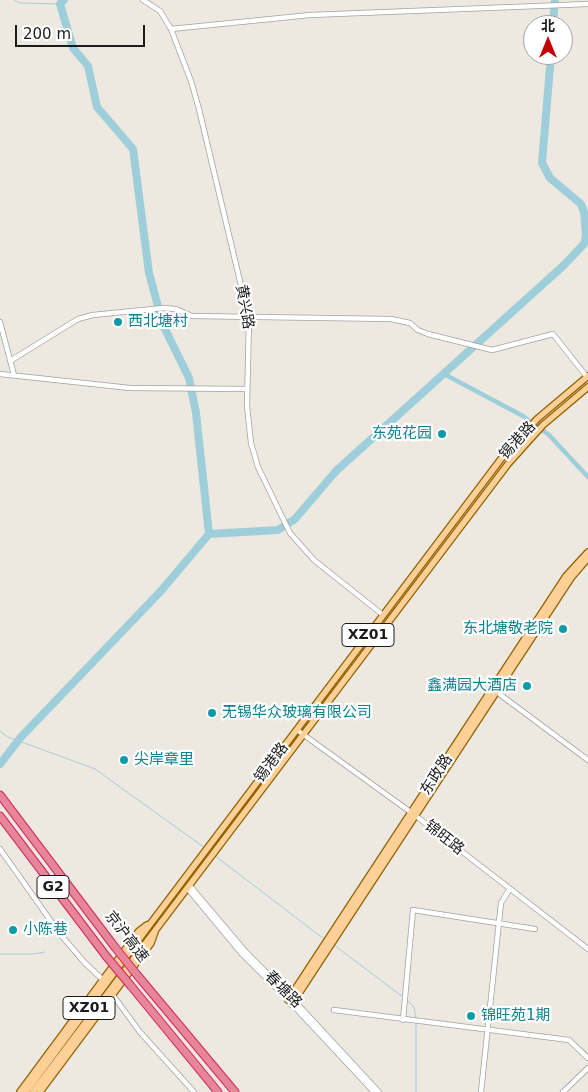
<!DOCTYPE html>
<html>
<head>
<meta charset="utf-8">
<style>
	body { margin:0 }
	#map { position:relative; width:588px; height:1092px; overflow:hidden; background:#ede9e0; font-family:"DejaVu Sans","Noto Sans SC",sans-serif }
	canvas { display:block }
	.north { position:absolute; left:523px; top:15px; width:50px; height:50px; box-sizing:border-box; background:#fff; border:1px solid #a4a4a4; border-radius:50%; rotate:0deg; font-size:14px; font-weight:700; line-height:20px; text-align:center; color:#1b1b1b }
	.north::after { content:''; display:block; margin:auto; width:18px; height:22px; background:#c60001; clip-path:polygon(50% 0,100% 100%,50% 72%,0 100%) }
	.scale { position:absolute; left:15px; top:25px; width:130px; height:22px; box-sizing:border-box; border:2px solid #1b1b1b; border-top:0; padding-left:6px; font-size:15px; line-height:18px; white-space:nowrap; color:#1b1b1b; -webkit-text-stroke:4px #fff; paint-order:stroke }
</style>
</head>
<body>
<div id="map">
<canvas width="588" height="1092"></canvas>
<div class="north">北</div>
<div class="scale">200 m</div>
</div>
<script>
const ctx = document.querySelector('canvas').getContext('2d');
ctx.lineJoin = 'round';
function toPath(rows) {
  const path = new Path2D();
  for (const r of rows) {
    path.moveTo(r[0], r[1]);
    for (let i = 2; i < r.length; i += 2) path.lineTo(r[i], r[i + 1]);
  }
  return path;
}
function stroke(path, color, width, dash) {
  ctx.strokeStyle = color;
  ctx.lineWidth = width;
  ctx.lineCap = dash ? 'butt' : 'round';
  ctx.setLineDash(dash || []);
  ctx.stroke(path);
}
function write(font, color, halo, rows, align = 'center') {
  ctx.font = font + ' "DejaVu Sans","Noto Sans SC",sans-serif';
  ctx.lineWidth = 4.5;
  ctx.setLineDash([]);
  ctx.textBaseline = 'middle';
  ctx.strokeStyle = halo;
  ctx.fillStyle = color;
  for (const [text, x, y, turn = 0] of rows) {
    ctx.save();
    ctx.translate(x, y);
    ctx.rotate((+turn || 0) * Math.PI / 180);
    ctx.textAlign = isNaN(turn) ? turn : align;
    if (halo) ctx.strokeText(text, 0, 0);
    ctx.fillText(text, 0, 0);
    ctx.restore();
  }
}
stroke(toPath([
	[14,0,20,3,60,4],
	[0,731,8,737,95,769,205,848],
	[214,855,324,939],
	[334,945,403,997],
	[0,954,34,954,44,952],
	[406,999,414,1007,416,1019],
	[416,1023,416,1092]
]), '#9fcedb', 1);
stroke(toPath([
	[444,374,523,416,549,435,588,477]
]), '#9fcedb', 4.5);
stroke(toPath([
	[64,0,60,4,73,48,88,66,97,107,133,149,149,273,163,325,189,378,196,413,209,534],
	[553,25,555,0],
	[0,764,21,737,160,592,209,534,278,530,295,519,336,471,563,266,584,244,586,235,584,212,581,204,550,178,542,163,551,55]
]), '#9fcedb', 8);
const minor = toPath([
	[143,0,160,11,171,29,191,81,199,109,249,319,247,406,251,443,258,467,290,533,314,560,383,615],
	[171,29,310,15,588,4],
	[0,322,14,375],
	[10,361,78,319,93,315,163,308,176,309,192,316,391,319,410,323,418,330,428,334,492,350,553,334,587,377],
	[0,374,130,388,247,389],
	[494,690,588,760],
	[297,730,416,816,588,949],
	[0,849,60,934,85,963,104,981],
	[190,886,245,951,291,997,379,1092],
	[188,889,242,954,288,1000,374,1092],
	[112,994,140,1032,194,1092],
	[334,1010,569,1040,588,1058],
	[403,1020,413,910,535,929],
	[481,1092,501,903,509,890],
	[563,1092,588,1068]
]);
const major = toPath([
	[288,1000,566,576,588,552],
	[292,1004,571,578,588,558],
	[20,1092,139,931,147,925],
	[26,1092,151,923,501,459,537,419,588,376],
	[33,1092,508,464,543,425,588,387],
	[40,1092,151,943,155,932]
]);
const highway = toPath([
	[0,795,114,946],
	[0,816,106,956],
	[138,976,235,1092],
	[131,986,218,1092]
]);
stroke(minor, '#a2a2a2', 6);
stroke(major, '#926100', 8);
stroke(highway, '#d62260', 9);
stroke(minor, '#fff', 4.5);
stroke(major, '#fcd096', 5.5);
stroke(highway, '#e68698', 7);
const highwayBridge = toPath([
	[114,946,138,976],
	[106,956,131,986]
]);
stroke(highwayBridge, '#d62260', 9, []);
stroke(highwayBridge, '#e68698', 7);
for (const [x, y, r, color] of [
	[118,322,5,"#0f9aa8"],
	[442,434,5,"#0f9aa8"],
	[563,629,5,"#0f9aa8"],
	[527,686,5,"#0f9aa8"],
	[212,713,5,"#0f9aa8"],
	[124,760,5,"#0f9aa8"],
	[13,930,5,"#0f9aa8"],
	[471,1016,5,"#0f9aa8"]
]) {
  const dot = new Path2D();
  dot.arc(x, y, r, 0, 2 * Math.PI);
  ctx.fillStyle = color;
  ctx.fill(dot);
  stroke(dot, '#fff', 2);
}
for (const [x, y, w] of [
	[368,635,52],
	[53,887,32],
	[89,1008,52]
]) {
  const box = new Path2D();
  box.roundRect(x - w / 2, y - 11.5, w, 23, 4);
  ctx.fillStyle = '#fff';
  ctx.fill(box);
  stroke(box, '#1b1b1b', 1);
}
write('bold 14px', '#1b1b1b', null, [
	["XZ01",368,635],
	["G2",53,887],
	["XZ01",89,1008]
]);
write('15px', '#1b1b1b', '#fff', [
	["黄兴路",244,307,80],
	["锡港路",518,441,-48],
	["锡港路",272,763,-53],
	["东政路",437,775,-57],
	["锦旺路",444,838,38],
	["京沪高速",126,937,52],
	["春塘路",283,990,45]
]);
write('15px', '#0d838f', '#fff', [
	["西北塘村",128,322],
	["东苑花园",432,434,"right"],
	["东北塘敬老院",553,629,"right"],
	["鑫满园大酒店",517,686,"right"],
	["无锡华众玻璃有限公司",222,713],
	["尖岸章里",134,760],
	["小陈巷",23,930],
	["锦旺苑1期",481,1016]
], 'left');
</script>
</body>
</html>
